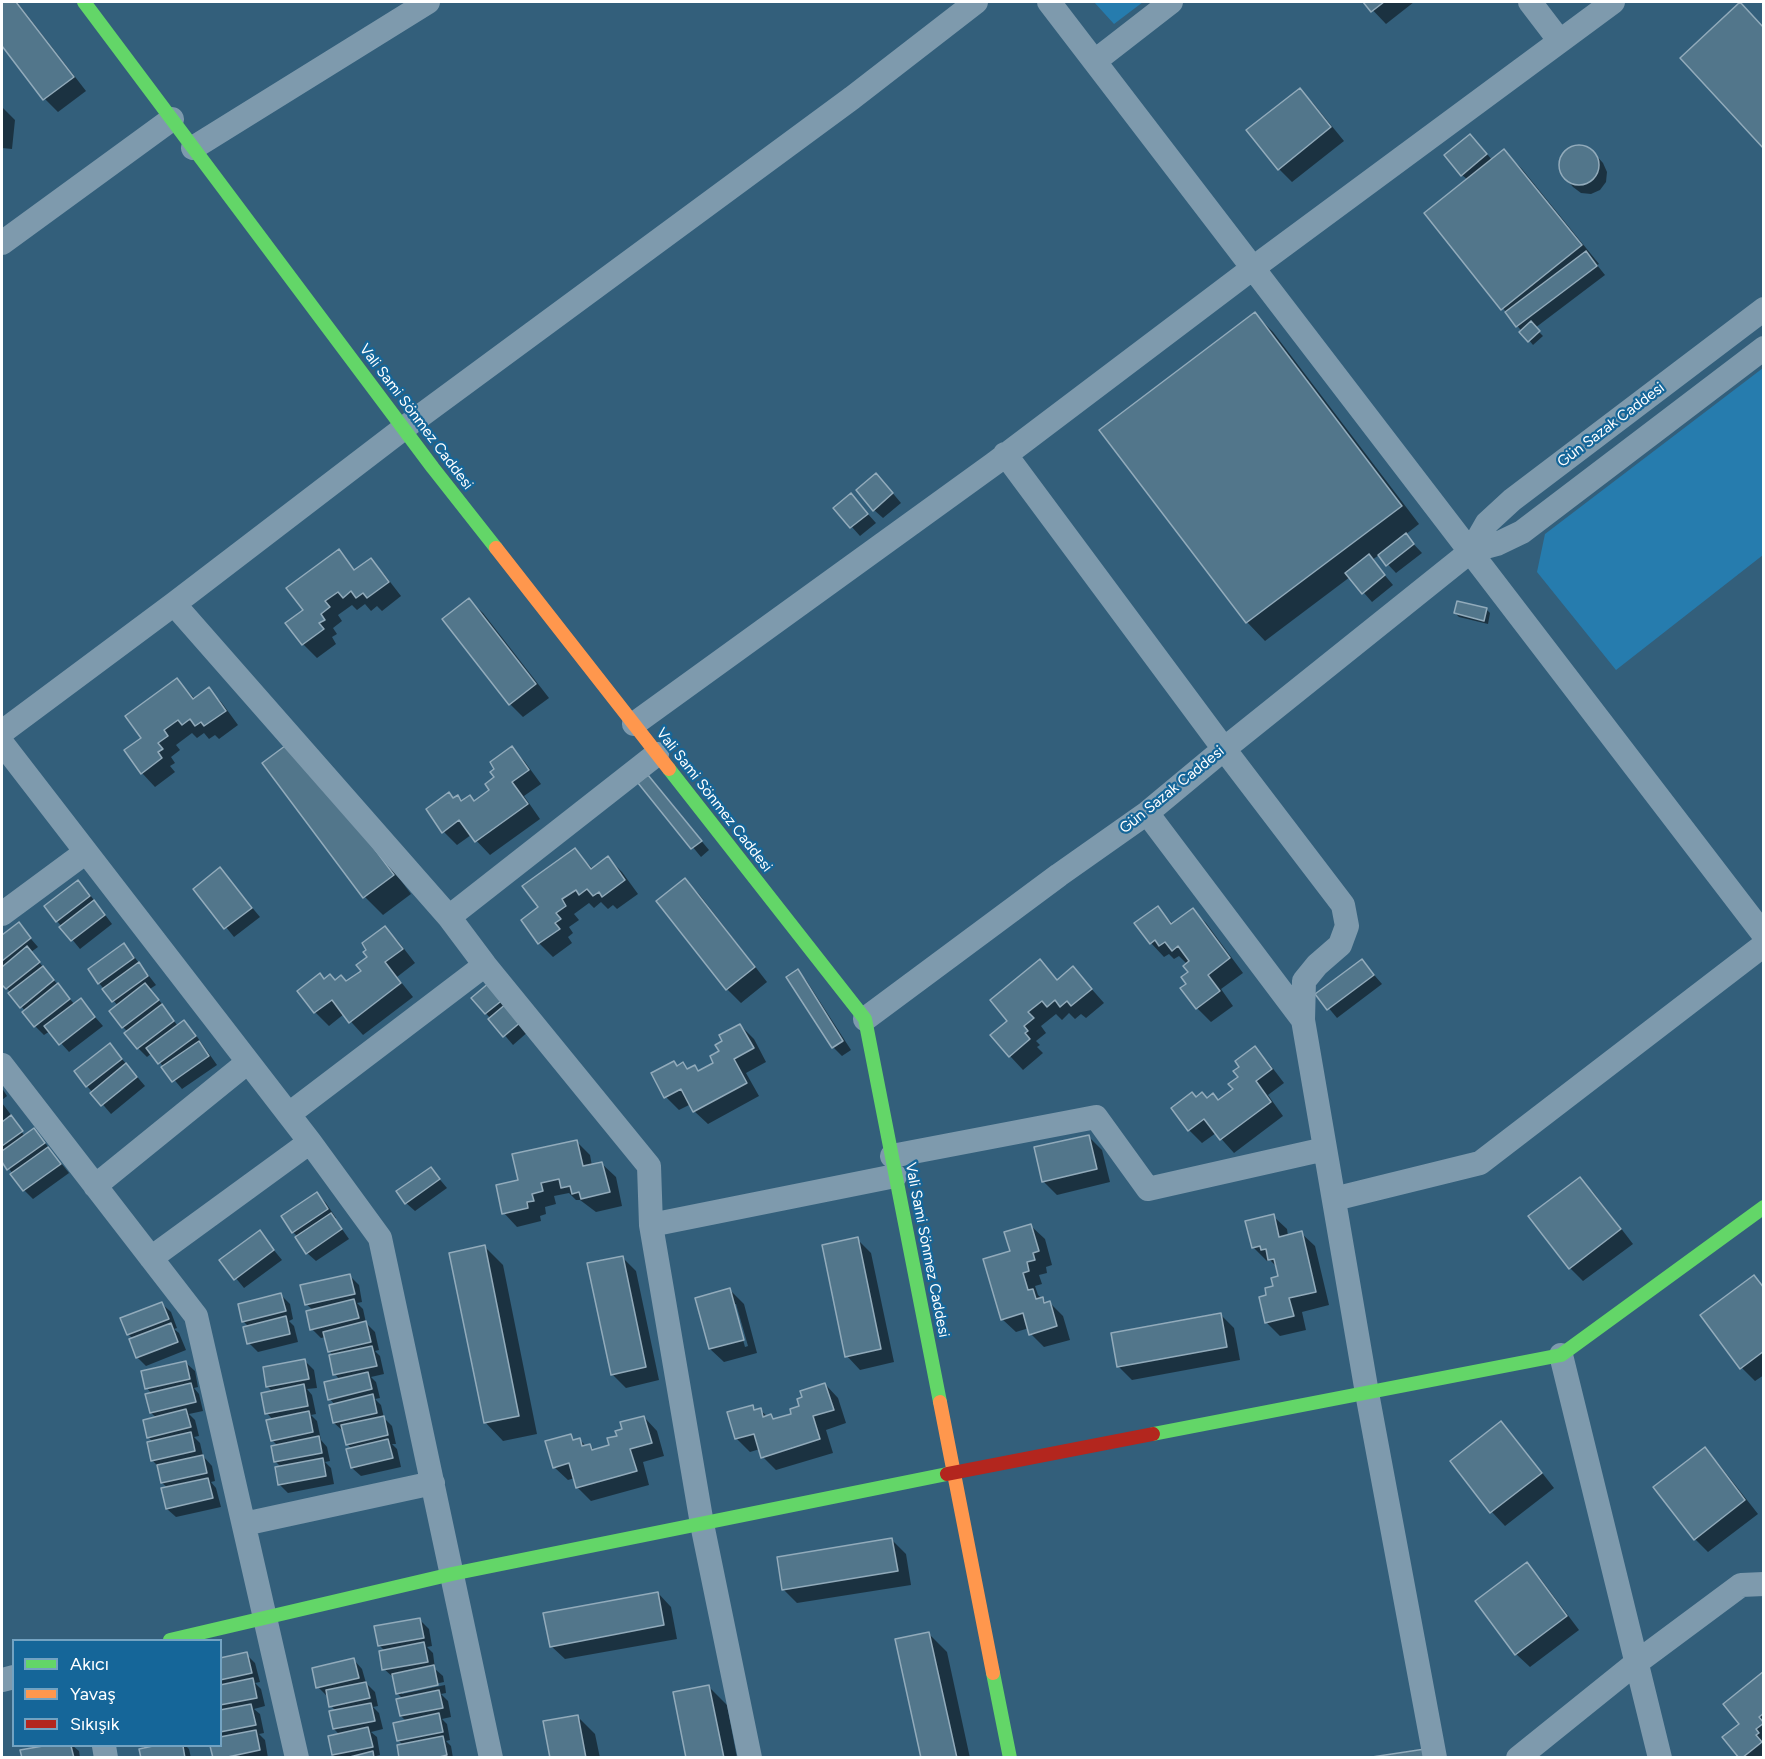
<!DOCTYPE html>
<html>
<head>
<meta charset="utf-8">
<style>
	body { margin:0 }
	#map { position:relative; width:1765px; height:1759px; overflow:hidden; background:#335f7b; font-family:Figtree,sans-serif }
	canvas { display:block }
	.frame { position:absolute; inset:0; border:3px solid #fff; pointer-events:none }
	.legend { position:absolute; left:12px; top:1639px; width:210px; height:108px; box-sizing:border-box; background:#156699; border:2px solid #73a3c2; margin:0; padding:8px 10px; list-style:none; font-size:18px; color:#fff }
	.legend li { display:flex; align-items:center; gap:12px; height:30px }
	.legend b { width:30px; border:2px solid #73a3c2 }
</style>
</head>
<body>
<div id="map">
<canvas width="1765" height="1759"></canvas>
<div class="frame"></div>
<ul class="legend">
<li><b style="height:8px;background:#63d668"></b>Akıcı</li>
<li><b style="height:8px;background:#ff974d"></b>Yavaş</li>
<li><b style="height:8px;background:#b3261e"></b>Sıkışık</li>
</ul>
</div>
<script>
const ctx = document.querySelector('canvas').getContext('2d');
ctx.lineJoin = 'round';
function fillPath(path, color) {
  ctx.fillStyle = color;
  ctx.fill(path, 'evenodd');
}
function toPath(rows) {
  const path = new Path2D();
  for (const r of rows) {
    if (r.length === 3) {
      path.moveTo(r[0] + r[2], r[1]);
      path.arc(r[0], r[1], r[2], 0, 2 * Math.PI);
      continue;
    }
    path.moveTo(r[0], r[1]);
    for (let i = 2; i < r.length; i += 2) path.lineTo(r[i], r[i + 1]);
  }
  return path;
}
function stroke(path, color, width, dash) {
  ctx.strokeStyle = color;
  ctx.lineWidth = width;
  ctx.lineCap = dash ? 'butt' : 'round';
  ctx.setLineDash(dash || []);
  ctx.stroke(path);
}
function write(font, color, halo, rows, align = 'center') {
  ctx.font = font + ' Figtree,sans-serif';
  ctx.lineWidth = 4.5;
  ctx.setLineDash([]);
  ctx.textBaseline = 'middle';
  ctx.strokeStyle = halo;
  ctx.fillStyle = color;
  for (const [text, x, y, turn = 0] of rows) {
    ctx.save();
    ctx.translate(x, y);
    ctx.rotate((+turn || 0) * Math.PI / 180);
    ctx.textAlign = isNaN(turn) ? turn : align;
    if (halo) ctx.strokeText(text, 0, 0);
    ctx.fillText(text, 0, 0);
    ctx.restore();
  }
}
fillPath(toPath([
	[1094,2,1143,2,1114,24],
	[1763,368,1763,555,1616,670,1537,572,1545,534]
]), '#267cae');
fillPath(toPath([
	[2,2,17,2,86,91,58,112,45,99,2,43],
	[1365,2,1414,2,1386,24],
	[1300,90,1313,103,1344,141,1292,182,1279,169],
	[2,107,15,120,12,149,2,148],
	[1479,144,1492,160,1504,151,1522,169,1599,264,1597,265,1605,275,1535,328,1543,336,1533,345,1426,214,1468,180,1462,175],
	[1576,146,1585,147,1594,153,1603,163,1607,172,1606,182,1600,190,1591,194,1581,193,1573,187,1564,177,1560,168,1561,158,1566,150],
	[1255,314,1273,332,1419,524,1405,535,1422,553,1396,573,1379,555,1372,560,1393,585,1372,602,1350,577,1265,641,1247,622,1101,430],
	[885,484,901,503,883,518,874,510],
	[851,495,876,523,860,536,835,508],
	[338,551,356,571,370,560,384,574,401,596,382,611,377,606,371,611,365,604,357,610,352,605,338,615,342,621,333,628,337,634,332,637,336,644,317,658,303,644,287,623,305,610],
	[469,600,483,613,549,698,523,717,510,704],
	[1486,609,1490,613,1488,624,1459,617,1455,613],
	[177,679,195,699,209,689,222,703,238,725,219,739,215,735,209,739,204,733,197,738,192,733,176,745,180,750,171,757,175,763,170,766,175,772,155,787,142,773,143,738],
	[512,748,525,762,541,784,524,796,540,819,490,855,471,835,457,845,444,832,454,799,457,797,462,802,475,802,491,791],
	[311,760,411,894,383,915,365,897,264,763],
	[648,777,709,850,701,857,640,783],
	[575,850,593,869,608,858,622,872,638,894,617,909,613,905,608,909,601,902,594,908,589,903,574,914,579,920,569,927,573,933,568,937,572,943,553,957,539,943,523,921,540,908],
	[220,869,260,917,234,937,195,889],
	[685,880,699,894,767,982,741,1003,727,989,658,902],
	[78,882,87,891,112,924,80,949,57,921],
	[1158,908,1173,924,1193,910,1206,923,1243,973,1221,989,1233,1006,1211,1022,1197,1008,1183,988,1188,984,1190,973,1187,964,1179,956,1174,959,1169,954,1164,957,1151,943,1137,924],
	[18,924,38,947,31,952,47,972,75,1005,80,1000,103,1026,69,1052,50,1031,44,1035,35,1026,24,1012,25,1011,2,982,2,969,4,967,2,964,2,937],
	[385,928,398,941,415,963,397,977,413,997,363,1035,344,1014,329,1026,315,1012,299,991,324,980,347,983,363,971,369,957,369,950],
	[124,945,132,954,156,985,150,989,166,1009,165,1010,178,1026,184,1022,193,1031,217,1065,182,1089,152,1053,147,1057,138,1048,127,1033,128,1032,123,1027,118,1006,99,983],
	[1040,961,1058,980,1073,968,1104,1003,1086,1018,1081,1014,1075,1019,1069,1013,1062,1020,1056,1014,1041,1026,1046,1033,1036,1041,1040,1045,1037,1047,1043,1053,1023,1070,1010,1056,1010,1021],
	[1362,961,1382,984,1337,1018,1317,994],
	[797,971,806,980,851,1050,842,1056,833,1047,788,977],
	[490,984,529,1031,513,1045,473,998],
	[740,1025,754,1039,766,1062,746,1073,759,1096,708,1124,694,1111,691,1104,679,1110,666,1097,678,1067,683,1064,689,1070,695,1067,700,1072,715,1064,721,1052],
	[110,1045,145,1086,111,1114,87,1086],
	[1255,1048,1268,1062,1284,1083,1268,1095,1283,1116,1234,1153,1216,1133,1202,1143,1189,1130,1196,1098,1207,1099,1213,1095,1219,1101,1235,1089,1240,1077,1241,1067],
	[2,1088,7,1096,2,1100],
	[2,1103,15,1120,18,1124,16,1124,26,1138,34,1130,42,1139,69,1173,33,1199,24,1190,3,1160,2,1161],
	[1088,1136,1102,1150,1110,1182,1057,1195,1043,1181],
	[576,1141,590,1155,592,1166,602,1164,616,1177,622,1206,596,1212,580,1200,576,1200,569,1193,554,1196,556,1204,545,1207,546,1214,540,1216,541,1221,517,1227,504,1213,520,1181],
	[431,1169,447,1188,415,1211,406,1203],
	[1580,1179,1593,1192,1633,1244,1583,1281,1570,1268],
	[317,1194,326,1203,336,1218,335,1219,349,1239,316,1261,307,1253,298,1237,293,1232],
	[1273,1216,1287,1229,1288,1236,1301,1233,1315,1246,1329,1305,1302,1312,1306,1330,1280,1336,1266,1322,1268,1296,1280,1277,1277,1267,1270,1260,1267,1261,1253,1247],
	[1031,1226,1045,1239,1052,1265,1046,1267,1047,1273,1039,1275,1042,1284,1035,1286,1038,1295,1047,1303,1050,1303,1063,1316,1070,1340,1044,1347,1031,1334,1029,1328,1016,1332,1002,1319,1012,1252],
	[259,1232,282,1260,244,1288,221,1260],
	[857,1239,871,1253,894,1362,860,1370,847,1356],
	[485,1247,503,1265,537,1434,503,1441,485,1422],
	[622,1257,636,1271,659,1380,626,1388,612,1374],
	[350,1276,359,1285,362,1302,357,1303,363,1309,366,1323,375,1332,379,1350,375,1351,380,1356,384,1374,371,1377,376,1382,380,1398,375,1399,381,1405,384,1418,392,1426,396,1444,392,1444,397,1449,401,1467,361,1476,352,1468,352,1449,347,1444,343,1431,334,1423,335,1405,330,1399,340,1380,335,1374,334,1356,329,1351,326,1337,321,1338,312,1329,313,1310,306,1304],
	[1754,1277,1764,1287,1764,1375,1755,1381,1742,1368],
	[730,1290,744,1304,757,1353,724,1362,710,1349],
	[733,1304,736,1304,748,1346,745,1347],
	[281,1295,290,1304,293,1319,289,1321,294,1326,298,1342,258,1352,249,1343,249,1327,243,1321],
	[162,1304,171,1312,177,1328,174,1329,179,1333,186,1350,146,1366,137,1357,133,1339,128,1334],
	[1220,1314,1234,1328,1240,1360,1132,1380,1118,1366],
	[305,1361,314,1370,317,1388,307,1389,312,1395,316,1414,311,1415,317,1421,321,1440,327,1447,330,1461,325,1462,331,1468,334,1484,288,1493,279,1484,281,1467,275,1461,278,1446,272,1440,273,1420,267,1413,273,1392,267,1386],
	[186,1363,195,1371,198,1387,194,1388,199,1394,203,1411,189,1414,195,1420,199,1436,194,1437,200,1443,203,1456,212,1466,215,1481,211,1482,216,1488,221,1507,176,1517,167,1509,168,1488,162,1483,159,1467,153,1461,149,1443,153,1442,148,1437,157,1418,151,1413,152,1394,147,1388],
	[825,1384,838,1398,846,1423,826,1430,833,1453,776,1470,763,1457,760,1449,750,1452,737,1439,729,1413,752,1406,757,1411,760,1410,768,1417,771,1416,775,1420,793,1414],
	[644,1417,657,1431,664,1456,643,1462,649,1485,591,1501,577,1487,575,1478,568,1480,554,1467,570,1436,575,1440,579,1439,586,1446,590,1445,595,1451,611,1446,618,1437],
	[1501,1423,1514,1437,1554,1488,1505,1526,1492,1512,1452,1461],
	[1705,1449,1718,1463,1758,1514,1708,1552,1695,1539],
	[892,1540,906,1554,911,1585,797,1603,784,1590],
	[1527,1564,1540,1578,1579,1630,1530,1667,1516,1654],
	[658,1593,671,1607,677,1639,565,1659,551,1646],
	[420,1620,429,1629,432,1646,427,1647,433,1653,435,1669,443,1676,444,1682,402,1691,402,1694,445,1685,446,1693,441,1694,448,1701,451,1717,442,1719,447,1724,450,1740,446,1741,451,1746,453,1758,401,1758,403,1745,398,1740,407,1722,401,1716,403,1699,397,1693,394,1678,384,1669,385,1651,379,1645],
	[928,1633,947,1652,970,1758,922,1758],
	[246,1654,255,1663,260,1682,255,1683,261,1689,265,1706,254,1709,260,1714,264,1733,259,1734,265,1740,268,1758,214,1758,212,1746,220,1746,220,1660],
	[354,1660,362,1669,366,1683,375,1692,378,1706,373,1707,379,1713,383,1729,371,1732,377,1737,380,1755,376,1756,377,1758,336,1758,333,1755,340,1735,334,1729,336,1711,331,1706,328,1695,327,1696,318,1687],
	[1764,1673,1764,1758,1740,1758,1741,1724],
	[709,1687,727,1705,737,1758,688,1758],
	[577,1716,595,1734,600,1758,552,1758],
	[40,1746,73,1746,79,1751,80,1758,23,1758,41,1747],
	[141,1746,186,1746,189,1749,191,1758,142,1758,145,1749]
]), '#0007');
const building = toPath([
	[2,2,16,2,74,77,43,100,2,46,2,2],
	[1363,2,1384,2,1371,12,1363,2],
	[1740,2,1764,28,1764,149,1680,58,1740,2],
	[1300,88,1331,127,1278,170,1246,130,1300,88],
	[1470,134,1487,154,1461,176,1444,155,1470,134],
	[1579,165,20],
	[1504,149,1582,245,1501,310,1424,213,1504,149],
	[1586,251,1597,266,1516,327,1505,312,1586,251],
	[1255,312,1402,506,1246,623,1099,430,1255,312],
	[1531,321,1540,331,1528,342,1519,332,1531,321],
	[876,473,893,493,873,511,856,490,876,473],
	[851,493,868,514,850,528,833,508,851,493],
	[1406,533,1414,544,1386,566,1378,555,1406,533],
	[339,549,354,570,371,558,389,582,367,598,363,593,356,598,351,591,343,598,338,592,325,601,330,607,321,614,325,620,319,623,324,629,302,645,285,623,303,610,286,588,339,549],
	[1369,554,1385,575,1362,594,1345,573,1369,554],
	[469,598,536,684,509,705,442,619,469,598],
	[1457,601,1487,608,1484,621,1454,613,1457,601],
	[177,678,193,699,209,687,226,711,204,726,201,722,195,726,190,719,182,725,178,720,164,730,168,736,158,743,163,749,158,752,162,758,141,774,124,750,141,738,125,716,177,678],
	[293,740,394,875,363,898,262,763,293,740],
	[512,746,529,770,512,782,528,804,475,842,459,820,442,833,426,809,449,792,453,798,458,795,461,801,470,795,474,801,489,790,485,784,494,777,490,772,494,769,490,762,512,746],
	[648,775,702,841,691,849,638,783,648,775],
	[575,848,591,869,608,856,625,880,602,897,599,892,593,896,587,889,579,895,576,890,562,899,566,906,556,913,561,919,555,923,560,929,538,944,521,920,538,907,522,886,575,848],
	[220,867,252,908,224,929,193,889,220,867],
	[685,878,755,967,726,990,656,901,685,878],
	[78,880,90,896,56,922,44,906,78,880],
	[94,900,105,915,71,941,59,927,94,900],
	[1158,906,1171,924,1193,908,1230,958,1208,975,1220,991,1196,1009,1180,988,1186,984,1181,977,1188,972,1183,966,1189,961,1178,946,1172,951,1165,942,1159,946,1155,940,1150,944,1134,923,1158,906],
	[19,922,31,938,2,961,2,935,19,922],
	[385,926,403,949,385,962,401,983,349,1023,332,1000,314,1013,297,991,320,973,324,979,330,974,335,980,341,975,346,981,361,971,356,965,367,957,363,952,366,950,362,943,385,926],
	[124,943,134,958,98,984,88,969,124,943],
	[27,946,40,962,6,989,2,985,2,967,27,946],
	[1040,959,1057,980,1073,966,1092,989,1071,1006,1067,1001,1060,1007,1055,1000,1047,1007,1042,1001,1028,1012,1034,1018,1024,1026,1028,1031,1025,1033,1030,1039,1009,1057,990,1035,1007,1021,990,1000,1040,959],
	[1362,959,1374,975,1327,1010,1315,994,1362,959],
	[139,962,148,976,112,1002,102,989,139,962],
	[43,966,54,980,20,1008,8,993,43,966],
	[798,969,843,1041,832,1048,786,977,798,969],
	[490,982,505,998,485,1014,471,998,490,982],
	[58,983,70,999,34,1027,22,1012,58,983],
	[145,983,159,1000,122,1028,109,1011,145,983],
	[81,998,95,1017,59,1045,44,1026,81,998],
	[507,1003,522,1021,503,1037,488,1019,507,1003],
	[162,1004,174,1021,137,1049,124,1033,162,1004],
	[184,1020,196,1036,158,1064,146,1048,184,1020],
	[740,1024,754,1048,734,1059,747,1083,693,1112,681,1089,664,1098,651,1073,674,1061,677,1066,683,1062,687,1069,695,1065,698,1071,713,1063,710,1056,719,1051,715,1045,722,1041,719,1035,740,1024],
	[199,1041,209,1056,172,1082,161,1067,199,1041],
	[110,1043,122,1059,86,1087,74,1071,110,1043],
	[1255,1046,1272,1069,1256,1081,1271,1102,1220,1140,1204,1119,1188,1131,1171,1108,1192,1092,1196,1097,1202,1092,1207,1098,1213,1093,1218,1100,1233,1089,1228,1084,1238,1077,1233,1071,1239,1067,1235,1061,1255,1046],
	[126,1063,137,1077,101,1106,90,1093,126,1063],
	[11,1115,23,1131,2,1146,2,1122,11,1115],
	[34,1128,45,1143,7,1170,2,1162,2,1151,34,1128],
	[1089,1135,1097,1169,1042,1182,1034,1147,1089,1135],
	[577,1140,583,1166,602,1162,610,1192,581,1199,579,1192,572,1194,570,1186,561,1188,559,1179,541,1183,543,1191,532,1194,534,1201,527,1202,528,1208,502,1214,496,1185,518,1180,512,1154,577,1140],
	[48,1147,61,1164,23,1191,10,1174,48,1147],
	[431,1167,440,1179,405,1204,396,1191,431,1167],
	[1580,1177,1621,1229,1569,1269,1528,1216,1580,1177],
	[317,1192,328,1209,292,1233,281,1216,317,1192],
	[331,1213,342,1229,306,1254,295,1237,331,1213],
	[1274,1214,1279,1237,1302,1231,1316,1292,1289,1298,1294,1316,1265,1323,1259,1297,1266,1295,1265,1288,1273,1286,1271,1278,1278,1276,1274,1259,1268,1260,1266,1249,1261,1250,1260,1246,1252,1248,1245,1221,1274,1214],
	[1031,1224,1039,1251,1033,1253,1035,1260,1027,1262,1029,1271,1023,1273,1028,1290,1033,1289,1036,1299,1043,1297,1044,1303,1050,1301,1057,1326,1029,1335,1023,1313,1001,1320,983,1259,1010,1251,1004,1232,1031,1224],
	[260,1230,274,1250,234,1280,219,1260,260,1230],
	[858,1237,881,1349,845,1357,822,1245,858,1237],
	[485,1245,519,1416,484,1423,449,1253,485,1245],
	[623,1256,646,1367,611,1375,587,1263,623,1256],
	[350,1274,355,1294,305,1305,300,1285,350,1274],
	[1754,1275,1764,1288,1764,1351,1740,1369,1700,1315,1754,1275],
	[730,1288,744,1340,709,1349,695,1298,730,1288],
	[281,1293,286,1311,242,1322,238,1304,281,1293],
	[354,1299,359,1318,310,1330,306,1311,354,1299],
	[162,1302,169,1319,127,1335,120,1318,162,1302],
	[1221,1313,1227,1347,1117,1367,1111,1333,1221,1313],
	[286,1316,290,1334,247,1344,243,1327,286,1316],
	[366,1321,371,1342,328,1352,323,1332,366,1321],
	[171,1323,178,1342,136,1358,129,1339,171,1323],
	[372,1346,377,1366,333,1375,329,1355,372,1346],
	[305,1359,309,1379,266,1387,263,1367,305,1359],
	[186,1361,190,1379,145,1389,141,1371,186,1361],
	[368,1372,372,1389,328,1400,324,1382,368,1372],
	[191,1383,196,1402,150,1413,145,1394,191,1383],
	[825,1383,834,1410,813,1416,820,1439,761,1458,754,1434,735,1439,727,1412,753,1405,754,1410,761,1408,763,1417,771,1414,773,1419,791,1414,790,1409,799,1406,797,1399,802,1397,800,1391,825,1383],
	[304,1384,308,1406,265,1414,261,1393,304,1384],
	[373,1394,377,1413,333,1423,329,1405,373,1394],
	[186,1409,191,1427,147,1438,143,1420,186,1409],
	[309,1411,313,1432,271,1441,266,1420,309,1411],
	[384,1416,388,1435,346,1445,341,1425,384,1416],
	[644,1416,652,1443,630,1449,637,1471,576,1488,569,1463,553,1468,545,1441,571,1434,573,1440,580,1438,582,1446,590,1444,592,1450,609,1445,607,1438,617,1436,615,1431,622,1429,620,1422,644,1416],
	[1501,1421,1542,1473,1490,1513,1450,1461,1501,1421],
	[191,1432,195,1451,151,1461,147,1442,191,1432],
	[319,1436,322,1453,274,1462,271,1446,319,1436],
	[388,1439,393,1458,351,1468,346,1449,388,1439],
	[1705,1447,1745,1500,1694,1540,1653,1487,1705,1447],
	[203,1455,207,1473,161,1483,157,1465,203,1455],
	[323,1458,326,1476,278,1485,275,1467,323,1458],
	[208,1478,213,1498,166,1509,161,1488,208,1478],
	[892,1538,898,1571,782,1590,777,1557,892,1538],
	[1527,1562,1567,1616,1515,1655,1475,1601,1527,1562],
	[658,1592,664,1625,550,1647,543,1613,658,1592],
	[420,1618,424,1638,378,1646,374,1626,420,1618],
	[929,1632,957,1758,921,1758,895,1639,929,1632],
	[424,1642,428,1662,382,1670,379,1651,424,1642],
	[247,1652,252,1673,220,1680,220,1658,247,1652],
	[354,1658,359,1678,316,1688,312,1668,354,1658],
	[434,1665,438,1685,396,1694,392,1674,434,1665],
	[1764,1671,1764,1713,1759,1717,1764,1723,1756,1729,1759,1733,1756,1735,1762,1742,1742,1758,1739,1758,1722,1737,1739,1724,1723,1704,1764,1671],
	[253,1678,257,1698,220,1705,220,1685,253,1678],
	[366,1682,370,1698,329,1707,326,1690,366,1682],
	[709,1685,724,1758,686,1758,673,1692,709,1685],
	[439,1690,443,1708,400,1716,396,1699,439,1690],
	[371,1703,375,1721,333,1729,329,1711,371,1703],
	[251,1704,256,1725,220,1732,220,1710,251,1704],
	[439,1713,443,1732,397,1741,393,1723,439,1713],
	[578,1715,586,1758,550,1758,543,1721,578,1715],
	[368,1727,373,1747,332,1755,328,1736,368,1727],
	[256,1730,260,1750,223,1758,213,1758,210,1746,220,1746,220,1737,256,1730],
	[443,1736,447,1755,436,1758,399,1758,397,1745,443,1736],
	[43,1746,71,1746,74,1758,22,1758,20,1750,43,1746],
	[153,1746,183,1746,185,1758,141,1758,139,1749,153,1746],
	[1425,1749,1426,1758,1372,1758,1372,1757,1425,1749],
	[373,1751,374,1758,346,1758,373,1751]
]);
fillPath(building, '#52768b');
stroke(building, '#92abbb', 1.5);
stroke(toPath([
	[1049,2,1764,935],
	[1530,2,1559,40],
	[1095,61,1171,2],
	[193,148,428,2],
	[2,243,172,119],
	[1005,454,1224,749,1343,905,1347,926,1340,945,1317,965,1304,981,1303,1020],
	[1471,551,1497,544,1522,532,1764,348],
	[174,604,449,917,485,965,649,1166,651,1225,702,1524,750,1758],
	[634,724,995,463,1253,268,1613,2],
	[2,732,174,604,404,428,852,98,976,2],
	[2,743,310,1142,380,1238,491,1758],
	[1147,813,1303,1020,1367,1393,1435,1758],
	[2,914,86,852],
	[449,917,657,754],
	[865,1019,1059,875,1147,813,1224,749,1471,551,1487,523,1512,500,1764,309],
	[2,1065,196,1316,297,1758],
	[289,1114,485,965],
	[892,1156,1096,1117,1148,1189,1325,1149],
	[95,1186,248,1062],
	[1334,1199,1480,1163,1764,945],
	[651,1225,895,1176],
	[151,1258,310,1142],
	[1561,1355,1660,1758],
	[244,1524,433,1483],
	[2,1680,14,1677],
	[104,1746,106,1758],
	[1518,1758,1636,1663,1741,1585,1764,1584]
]), '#7e9aad', 24);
stroke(toPath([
	[84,2,433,468,496,548],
	[669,769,865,1019,940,1402],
	[1153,1434,1561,1355,1764,1207],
	[170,1640,452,1574,947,1474],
	[993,1673,1010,1758]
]), '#63d668', 14);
stroke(toPath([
	[496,548,669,769],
	[940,1402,993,1673]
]), '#ff974d', 14);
stroke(toPath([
	[947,1474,1153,1434]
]), '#b3261e', 14);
write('15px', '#fff', '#156699', [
	["Vali Sami Sönmez Caddesi",416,417,53],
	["Gün Sazak Caddesi",1611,425,-37],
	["Gün Sazak Caddesi",1172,790,-39],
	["Vali Sami Sönmez Caddesi",714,800,52],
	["Vali Sami Sönmez Caddesi",927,1250,79]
]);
</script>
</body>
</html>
